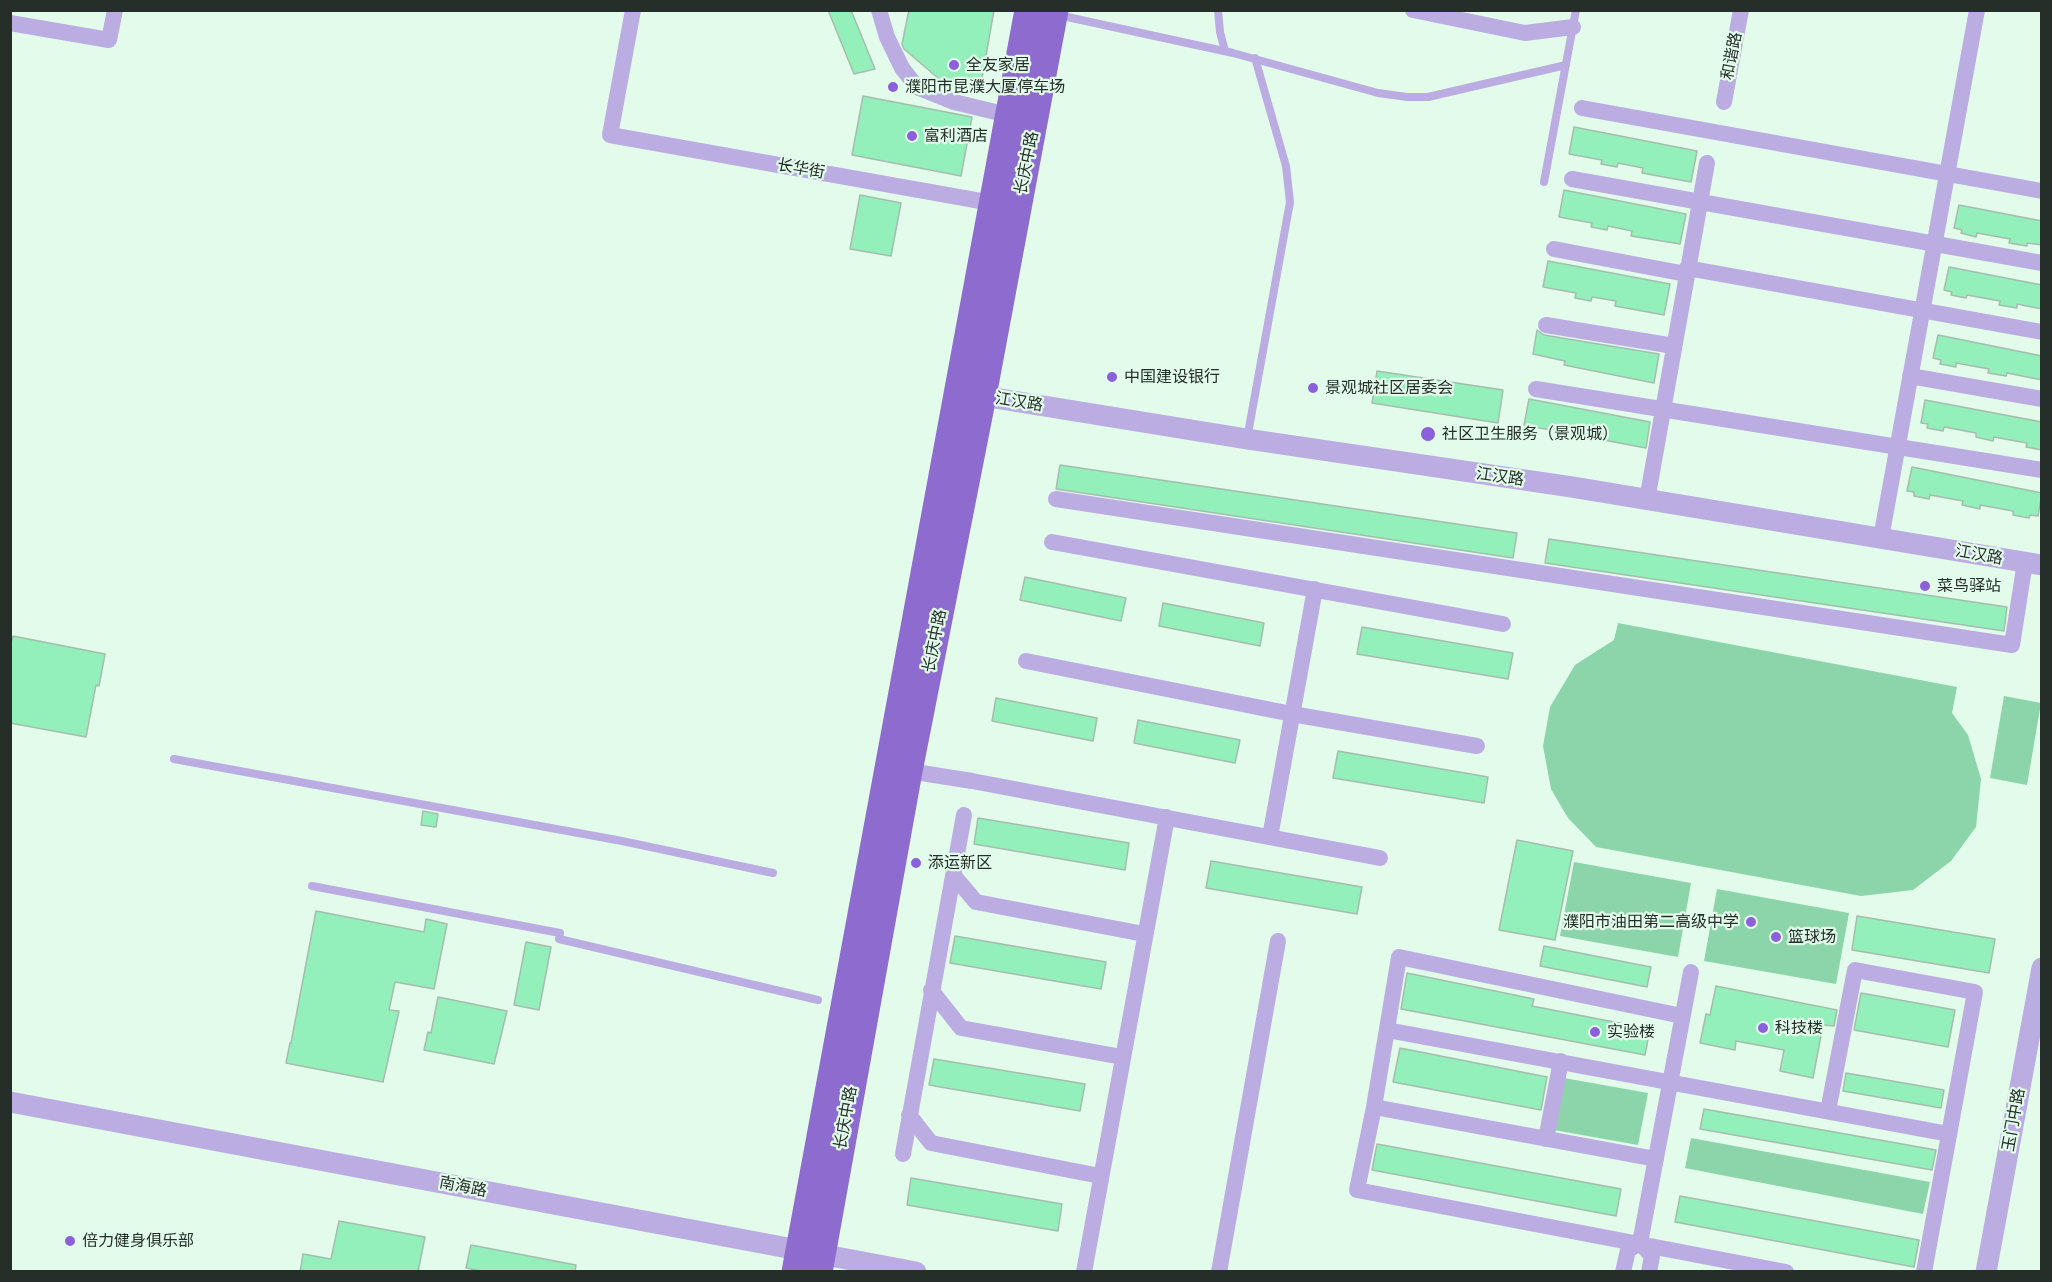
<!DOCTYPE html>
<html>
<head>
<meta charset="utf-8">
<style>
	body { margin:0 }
	#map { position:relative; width:2052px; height:1282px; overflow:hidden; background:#e2fbeb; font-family:Literata,serif }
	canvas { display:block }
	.frame { position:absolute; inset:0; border:12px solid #252e28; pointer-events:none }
</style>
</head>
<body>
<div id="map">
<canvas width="2052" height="1282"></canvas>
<div class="frame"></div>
</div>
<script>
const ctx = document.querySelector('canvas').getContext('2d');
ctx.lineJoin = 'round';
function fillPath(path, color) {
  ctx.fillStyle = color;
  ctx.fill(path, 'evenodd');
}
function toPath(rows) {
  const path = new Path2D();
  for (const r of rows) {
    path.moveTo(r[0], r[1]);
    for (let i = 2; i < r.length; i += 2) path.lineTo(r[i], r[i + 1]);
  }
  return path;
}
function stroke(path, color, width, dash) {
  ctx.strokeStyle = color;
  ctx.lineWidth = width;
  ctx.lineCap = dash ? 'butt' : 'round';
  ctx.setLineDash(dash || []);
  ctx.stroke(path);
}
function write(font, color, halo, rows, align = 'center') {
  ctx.font = font + ' Literata,"Noto Sans SC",serif';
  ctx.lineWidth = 4.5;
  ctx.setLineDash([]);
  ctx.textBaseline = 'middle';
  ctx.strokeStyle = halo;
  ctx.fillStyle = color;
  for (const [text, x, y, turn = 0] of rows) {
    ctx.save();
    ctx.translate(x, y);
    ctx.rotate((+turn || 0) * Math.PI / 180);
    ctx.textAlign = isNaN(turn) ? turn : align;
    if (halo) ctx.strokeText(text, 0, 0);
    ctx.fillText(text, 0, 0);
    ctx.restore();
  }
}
fillPath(toPath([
	[1618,623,1957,687,1952,713,1968,735,1981,779,1976,827,1951,861,1913,890,1861,896,1596,847,1568,818,1551,789,1543,746,1550,707,1575,665,1614,640],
	[2004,696,2041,703,2027,785,1990,778],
	[1574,862,1691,883,1678,957,1560,936],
	[1717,889,1849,913,1836,984,1704,961],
	[1564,1078,1648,1093,1638,1145,1554,1130],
	[1691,1138,1930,1182,1923,1214,1685,1168]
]), '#8cd4a9');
const building = toPath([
	[828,10,851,10,875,69,854,74,828,10],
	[909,10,994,10,980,90,945,84,904,49,902,44,909,10],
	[863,96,972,117,961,176,852,155,863,96],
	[1574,127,1697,151,1691,182,1642,173,1643,168,1618,163,1617,167,1601,164,1602,160,1569,154,1574,127],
	[1564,190,1686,214,1680,244,1631,236,1632,231,1608,226,1607,230,1591,227,1592,223,1559,217,1564,190],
	[860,195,901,203,891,256,850,249,860,195],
	[1959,205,2042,221,2042,245,2027,243,2027,246,2009,243,2010,239,1977,233,1976,237,1961,233,1962,230,1954,228,1959,205],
	[1548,261,1670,284,1664,315,1615,306,1616,301,1592,297,1591,301,1575,298,1576,293,1543,287,1548,261],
	[1949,267,2042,285,2042,309,2017,304,2017,308,1999,305,2000,301,1967,295,1966,298,1951,295,1952,292,1944,290,1949,267],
	[1537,330,1544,335,1659,354,1654,383,1564,365,1565,361,1533,354,1537,330],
	[1938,335,2042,356,2042,380,2007,373,2006,376,1988,373,1989,369,1956,363,1956,367,1940,364,1941,360,1933,358,1938,335],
	[1377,371,1503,390,1498,423,1372,403,1377,371],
	[1529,399,1650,422,1646,448,1524,425,1529,399],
	[1925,400,2042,422,2042,450,2026,447,2027,443,1994,437,1993,441,1976,437,1976,433,1944,427,1943,431,1927,428,1928,424,1921,423,1925,400],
	[1060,465,1517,533,1513,558,1056,489,1060,465],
	[1912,467,2042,493,2038,516,2030,515,2029,518,2013,515,2013,511,1980,505,1980,509,1962,505,1963,501,1930,495,1929,499,1914,496,1914,492,1907,491,1912,467],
	[1549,539,2007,607,2004,631,1545,563,1549,539],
	[1025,577,1126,598,1121,621,1020,600,1025,577],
	[1163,603,1264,623,1260,646,1159,626,1163,603],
	[1362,627,1513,653,1508,679,1357,654,1362,627],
	[13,636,105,654,99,686,96,685,86,737,10,723,10,647,13,636],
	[996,698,1097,718,1093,741,992,721,996,698],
	[1138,720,1240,740,1235,763,1134,743,1138,720],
	[1338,751,1488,777,1484,803,1333,778,1338,751],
	[423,811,438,814,436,827,421,825,423,811],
	[978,818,1129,843,1125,870,974,844,978,818],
	[1517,840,1573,851,1555,940,1499,930,1517,840],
	[1211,861,1362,887,1357,914,1206,888,1211,861],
	[316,911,424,932,426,919,447,924,434,989,395,982,389,1010,399,1011,383,1082,286,1063,290,1043,291,1043,316,911],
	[1857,916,1995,939,1989,973,1852,950,1857,916],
	[955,936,1106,962,1101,989,950,963,955,936],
	[526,942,551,947,539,1010,514,1005,526,942],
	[1544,946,1651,967,1647,987,1540,966,1544,946],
	[1407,973,1534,999,1532,1006,1650,1029,1645,1055,1401,1009,1407,973],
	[1716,986,1837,1010,1834,1026,1823,1025,1813,1078,1780,1071,1784,1050,1736,1041,1735,1050,1700,1043,1706,1014,1710,1015,1716,986],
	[1861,993,1955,1010,1948,1047,1854,1030,1861,993],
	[438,997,507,1011,494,1064,424,1050,428,1032,431,1033,438,997],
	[1400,1048,1547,1077,1541,1110,1393,1082,1400,1048],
	[934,1059,1085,1084,1080,1111,929,1085,934,1059],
	[1846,1073,1944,1090,1941,1108,1843,1091,1846,1073],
	[1704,1109,1936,1150,1932,1170,1700,1129,1704,1109],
	[1377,1144,1621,1189,1616,1216,1372,1170,1377,1144],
	[911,1178,1062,1204,1058,1231,907,1205,911,1178],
	[1680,1196,1919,1240,1914,1267,1675,1222,1680,1196],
	[339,1221,425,1237,418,1272,300,1272,303,1254,331,1259,339,1221],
	[471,1245,576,1265,575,1272,486,1272,466,1268,471,1245]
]);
fillPath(building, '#94f0ba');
stroke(building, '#a5bdae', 1.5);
stroke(toPath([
	[1218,10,1220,32,1225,51],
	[1058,15,1233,53,1378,93,1407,97,1428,97,1566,65],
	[1544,182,1576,10],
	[1247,439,1290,202,1286,166,1255,58],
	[174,759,622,841,773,873],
	[312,886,560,933,559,939,818,1000]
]), '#bbace2', 8);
stroke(toPath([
	[633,10,610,135,992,203],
	[879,10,887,37,902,68,917,87,954,102,1008,115],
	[1413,10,1525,33,1573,27],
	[10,23,109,40,115,10],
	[1724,102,1741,10],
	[1582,108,2042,191],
	[1572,179,2042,263],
	[1554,249,1686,274],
	[1687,268,2042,332],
	[1546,325,1674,346],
	[1910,376,2042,399],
	[1536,389,2042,470],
	[1056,499,2012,645,2025,562],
	[1647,500,1707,163],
	[1881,538,1977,10],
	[1052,542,1503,624],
	[1026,661,1292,714,1477,746],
	[909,771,972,781,1380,858],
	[1270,837,1315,589],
	[954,876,976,902,1144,934],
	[931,990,961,1028,1122,1057],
	[1682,1016,1399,957,1374,1107,1357,1190,1786,1272],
	[1387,1030,1949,1134],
	[1374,1107,1656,1159],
	[1828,1111,1855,970,1975,992,1924,1272],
	[909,1115,931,1143,1100,1176],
	[1546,1139,1561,1061],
	[903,1154,964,815],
	[1640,1243,1652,1256,1649,1272],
	[1084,1272,1167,817],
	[1219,1272,1278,941],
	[1623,1272,1628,1250,1640,1243,1691,972]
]), '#bbace2', 16);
stroke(toPath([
	[970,394,1247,439,1572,487,2042,565],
	[10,1102,916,1272],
	[1986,1272,2042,968]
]), '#bbace2', 21);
stroke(toPath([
	[795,1272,1028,10],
	[819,1272,909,771,983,396,1055,10]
]), '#8d6bcf', 27);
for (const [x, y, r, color] of [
	[954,65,6,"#8c60da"],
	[893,87,6,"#8c60da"],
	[912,136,6,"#8c60da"],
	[1112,377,6,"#8c60da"],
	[1313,388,6,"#8c60da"],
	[1428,434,8,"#8c60da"],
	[1925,586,6,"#8c60da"],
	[916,863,6,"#8c60da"],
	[1751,922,6,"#8c60da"],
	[1776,937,6,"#8c60da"],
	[1763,1028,6,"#8c60da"],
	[1595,1032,6,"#8c60da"],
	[70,1241,6,"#8c60da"]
]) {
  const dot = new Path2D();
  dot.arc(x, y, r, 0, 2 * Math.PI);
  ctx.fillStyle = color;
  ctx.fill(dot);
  stroke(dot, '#e2fbeb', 2);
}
write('16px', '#252e28', '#e2fbeb', [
	["和谐路",1732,56,-79],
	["长庆中路",1027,163,-79],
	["长华街",801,169,10],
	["江汉路",1019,402,9],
	["江汉路",1500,477,8],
	["江汉路",1979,555,10],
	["长庆中路",935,641,-79],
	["长庆中路",846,1118,-80],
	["玉门中路",2014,1120,-80],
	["南海路",463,1187,11]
]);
write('16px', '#252e28', '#e2fbeb', [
	["全友家居",966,65],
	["濮阳市昆濮大厦停车场",905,87],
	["富利酒店",924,136],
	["中国建设银行",1124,377],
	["景观城社区居委会",1325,388],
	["社区卫生服务（景观城）",1442,434],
	["菜鸟驿站",1937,586],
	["添运新区",928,863],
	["濮阳市油田第二高级中学",1739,922,"right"],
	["篮球场",1788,937],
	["科技楼",1775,1028],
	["实验楼",1607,1032],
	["倍力健身俱乐部",82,1241]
], 'left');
</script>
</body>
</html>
